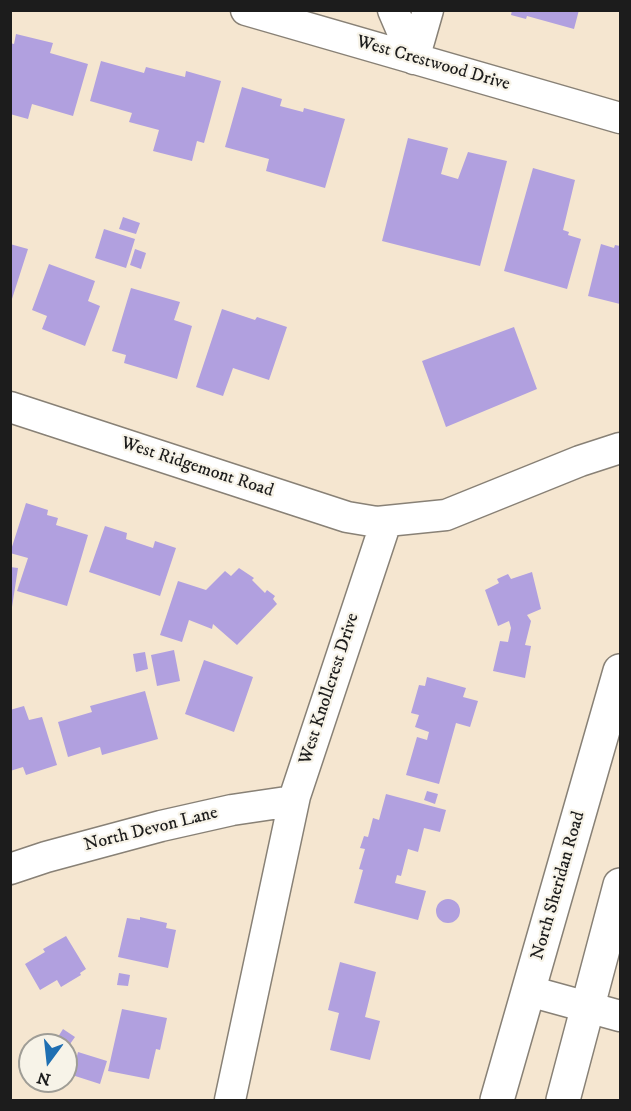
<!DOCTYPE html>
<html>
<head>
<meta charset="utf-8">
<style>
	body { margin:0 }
	#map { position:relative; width:631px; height:1111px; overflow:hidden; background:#f5e6d0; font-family:"IM FELL DW Pica",serif }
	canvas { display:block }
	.frame { position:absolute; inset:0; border:12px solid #1c1c1c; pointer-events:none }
	.north { position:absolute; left:18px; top:1033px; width:60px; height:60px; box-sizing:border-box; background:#f7f3e8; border:2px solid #9f9d96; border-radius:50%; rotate:195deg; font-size:16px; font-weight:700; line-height:24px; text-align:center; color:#1c1c1c }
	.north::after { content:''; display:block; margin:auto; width:21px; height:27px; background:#1f6fb2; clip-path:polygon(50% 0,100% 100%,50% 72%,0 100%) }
</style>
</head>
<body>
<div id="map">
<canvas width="631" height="1111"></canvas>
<div class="frame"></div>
<div class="north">N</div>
</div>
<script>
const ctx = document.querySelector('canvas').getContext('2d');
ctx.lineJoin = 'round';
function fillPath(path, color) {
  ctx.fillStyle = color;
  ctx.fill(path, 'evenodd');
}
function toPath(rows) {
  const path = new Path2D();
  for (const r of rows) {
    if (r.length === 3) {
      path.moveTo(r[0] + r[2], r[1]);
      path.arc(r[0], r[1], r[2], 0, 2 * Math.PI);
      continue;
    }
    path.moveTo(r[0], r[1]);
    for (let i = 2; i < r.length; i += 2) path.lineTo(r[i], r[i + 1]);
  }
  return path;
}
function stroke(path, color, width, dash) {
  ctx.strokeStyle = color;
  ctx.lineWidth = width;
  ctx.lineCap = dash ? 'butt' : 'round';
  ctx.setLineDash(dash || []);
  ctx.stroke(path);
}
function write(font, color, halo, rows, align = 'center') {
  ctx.font = font + ' "IM FELL DW Pica",serif';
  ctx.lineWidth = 4.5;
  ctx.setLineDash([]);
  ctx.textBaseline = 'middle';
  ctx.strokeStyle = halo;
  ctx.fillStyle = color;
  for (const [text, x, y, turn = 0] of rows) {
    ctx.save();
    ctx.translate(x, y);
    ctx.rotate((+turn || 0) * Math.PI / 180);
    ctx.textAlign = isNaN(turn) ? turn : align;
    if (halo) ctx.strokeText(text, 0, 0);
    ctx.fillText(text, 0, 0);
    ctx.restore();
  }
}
fillPath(toPath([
	[512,10,579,10,574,29,527,16,526,19,511,15],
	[16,34,53,43,50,53,88,64,73,116,32,104,28,119,10,114,10,43,14,44],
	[101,61,144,73,146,67,185,77,186,71,221,81,204,143,197,141,192,161,153,151,159,130,129,122,132,113,90,101],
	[242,87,282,99,280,106,303,112,304,108,345,119,325,188,266,171,269,159,225,147],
	[408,138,448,148,441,174,458,179,468,152,507,161,480,266,382,241],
	[533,168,575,180,563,230,569,232,568,235,581,239,567,289,504,271],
	[123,217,140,223,136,234,119,229],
	[104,229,135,239,126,268,95,258],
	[10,244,28,249,11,302,10,302],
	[601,244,614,248,615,245,620,246,620,304,588,296],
	[135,249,146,253,141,269,130,265],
	[49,264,95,281,88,301,100,306,85,346,42,329,47,316,32,310],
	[131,288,180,302,174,320,192,326,177,379,124,363,126,355,112,351],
	[222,309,255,320,257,317,287,327,269,380,233,368,223,396,196,387],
	[514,327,537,389,446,427,422,361],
	[26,503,48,510,47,515,58,518,56,525,88,535,67,606,17,591,28,558,10,553],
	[105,526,127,533,126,539,153,548,155,541,176,548,160,596,89,572],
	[10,567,18,568,12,607,10,607],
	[239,568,254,578,252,580,265,593,267,590,275,596,273,599,277,604,237,645,213,624,212,629,189,620,182,642,160,635,178,581,206,590,225,571,231,576],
	[532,572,541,609,527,615,531,621,525,645,531,646,525,678,493,671,500,641,508,642,511,628,509,621,498,626,485,590,499,583,497,579,508,574,511,579],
	[174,650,180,681,157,686,151,655],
	[145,652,148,669,136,672,133,654],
	[204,660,253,677,234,732,185,714],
	[427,677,466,688,463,697,478,701,470,727,456,723,439,784,406,775,417,737,427,740,429,732,415,727,419,715,411,713,419,685,425,686],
	[145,691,158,739,102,755,100,747,68,757,58,722,92,712,90,706],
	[24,706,29,720,42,717,57,765,26,775,23,767,10,771,10,710],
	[427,791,438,794,435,804,424,800],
	[386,794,446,810,440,832,424,828,418,852,408,849,401,876,397,875,395,883,426,891,418,920,354,903,363,870,359,869,365,849,360,848,364,836,368,837,373,818,379,820],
	[448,911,12],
	[140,917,167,923,166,928,176,930,168,968,118,957,127,918,140,920],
	[66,936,86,969,80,973,81,975,61,987,57,980,40,990,25,964,45,952,43,949],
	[340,962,376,972,365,1017,380,1021,370,1060,330,1050,339,1013,328,1010],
	[119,973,130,975,128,986,117,985],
	[122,1009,167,1018,160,1050,156,1049,149,1079,108,1071],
	[63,1029,75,1037,70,1044,58,1037],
	[78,1052,107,1061,100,1084,72,1075]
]), '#b1a0df');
const street = toPath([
	[246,10,620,118],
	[393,10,414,59],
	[414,59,428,10],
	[10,407,347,517,377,522,446,515,580,461,620,448],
	[10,869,46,857,161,826,232,810,293,801],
	[529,991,620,1016],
	[230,1100,295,796,386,522]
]);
const secondary = toPath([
	[497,1100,620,671],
	[563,1100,620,885]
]);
stroke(street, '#888176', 33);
stroke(secondary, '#888176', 36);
stroke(street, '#fff', 30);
stroke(secondary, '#fff', 33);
write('18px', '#1c1c1c', '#f7f3e8', [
	["West Crestwood Drive",433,64,16],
	["West Ridgemont Road",197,468,18],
	["West Knollcrest Drive",330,689,-72],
	["North Devon Lane",151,830,-14],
	["North Sheridan Road",559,886,-74]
]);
</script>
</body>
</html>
